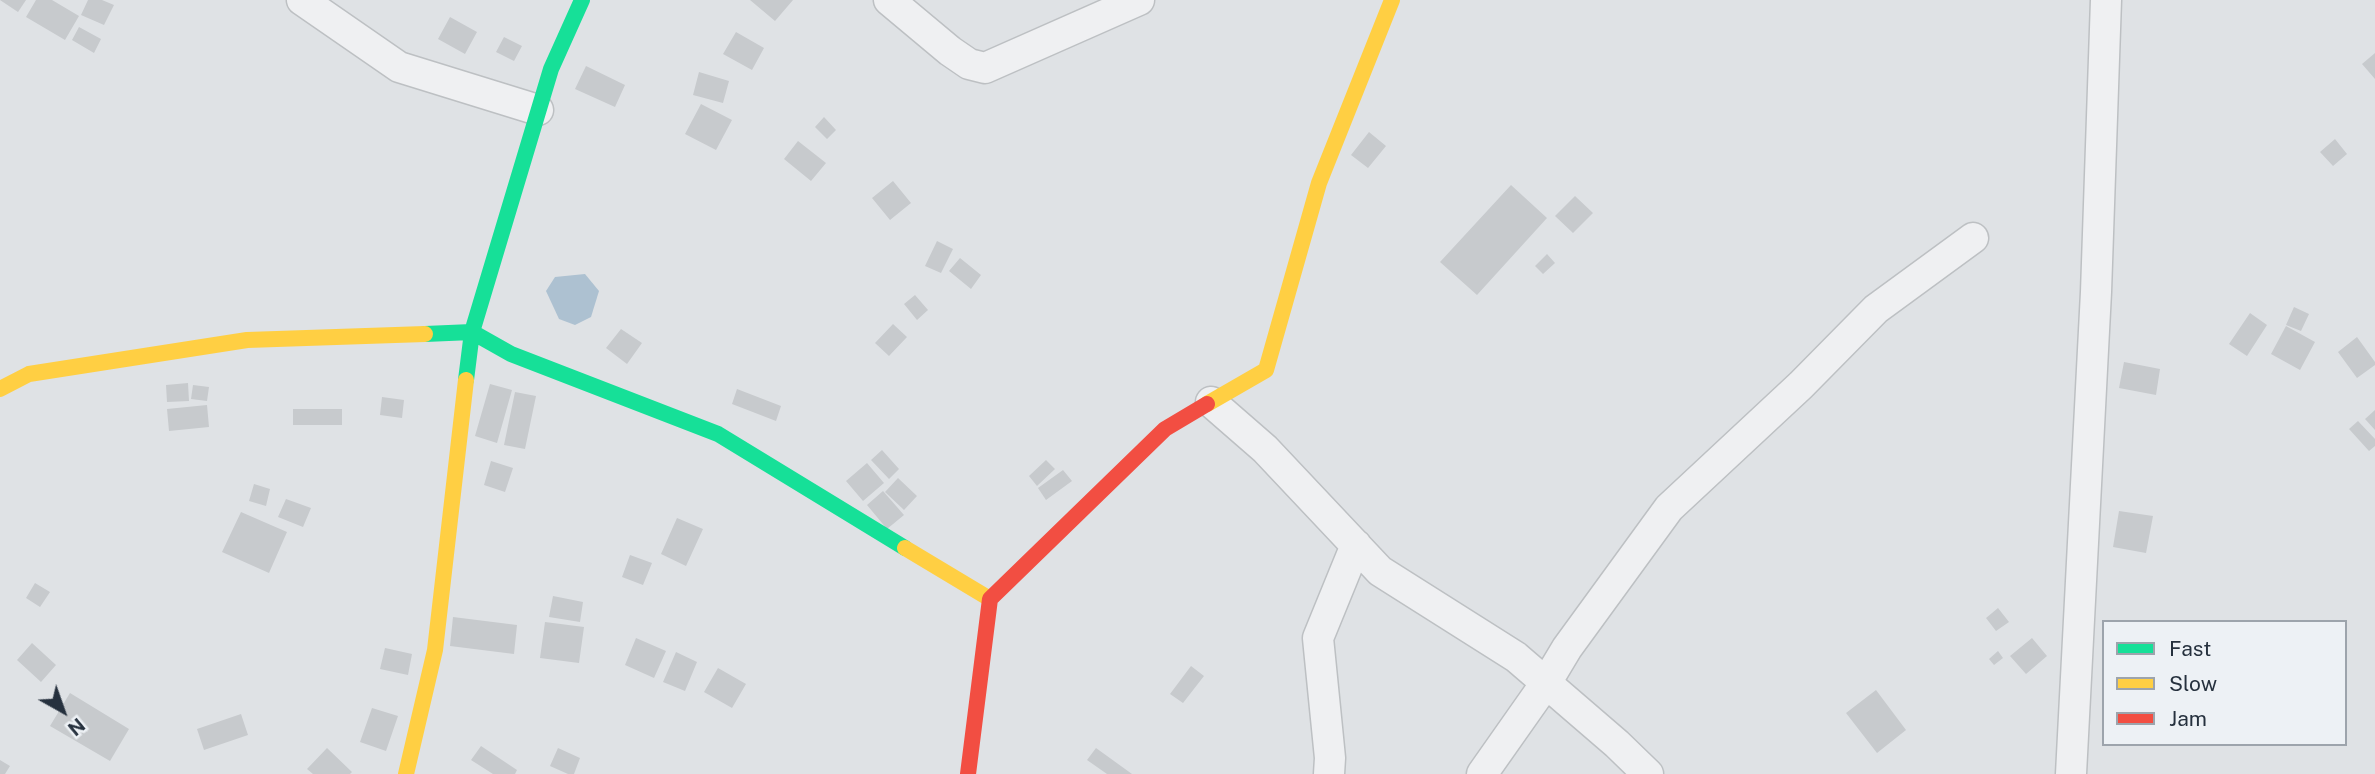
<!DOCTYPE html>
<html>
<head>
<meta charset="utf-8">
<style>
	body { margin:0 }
	#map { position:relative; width:2375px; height:774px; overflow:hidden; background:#dfe2e5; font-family:"Public Sans",sans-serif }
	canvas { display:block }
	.legend { position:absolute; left:2102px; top:620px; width:245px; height:126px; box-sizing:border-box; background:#edf1f5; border:2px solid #9da4ac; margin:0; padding:9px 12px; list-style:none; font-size:21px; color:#26313e }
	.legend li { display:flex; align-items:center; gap:14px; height:35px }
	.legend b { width:35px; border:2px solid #9da4ac }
	.north { position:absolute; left:28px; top:676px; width:70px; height:70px; -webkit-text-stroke:5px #edf1f5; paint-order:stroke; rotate:140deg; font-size:19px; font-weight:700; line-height:28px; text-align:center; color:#26313e }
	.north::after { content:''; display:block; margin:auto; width:24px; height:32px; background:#26313e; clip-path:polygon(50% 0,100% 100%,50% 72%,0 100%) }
</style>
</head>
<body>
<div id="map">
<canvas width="2375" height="774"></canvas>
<ul class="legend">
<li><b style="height:9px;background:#16e098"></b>Fast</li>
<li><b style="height:9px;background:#ffcf43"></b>Slow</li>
<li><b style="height:9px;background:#f24e42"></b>Jam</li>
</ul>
<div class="north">N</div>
</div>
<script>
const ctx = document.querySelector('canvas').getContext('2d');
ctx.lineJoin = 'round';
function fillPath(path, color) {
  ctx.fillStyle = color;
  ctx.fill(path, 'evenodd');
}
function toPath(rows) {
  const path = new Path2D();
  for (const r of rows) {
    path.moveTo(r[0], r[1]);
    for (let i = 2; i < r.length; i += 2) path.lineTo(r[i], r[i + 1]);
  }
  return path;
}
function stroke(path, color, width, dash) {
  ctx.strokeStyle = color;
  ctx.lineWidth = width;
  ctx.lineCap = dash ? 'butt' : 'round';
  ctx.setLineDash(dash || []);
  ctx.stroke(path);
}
fillPath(toPath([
	[585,274,599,291,591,317,575,325,559,319,546,291,555,277]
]), '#adc1d1');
fillPath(toPath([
	[0,0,26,0,18,12],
	[36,0,52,0,79,16,65,40,26,17],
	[88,0,102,0,114,5,104,25,81,15],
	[750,0,793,0,775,21],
	[450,17,477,32,465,54,438,39],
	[79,27,101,39,94,53,72,40],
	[736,32,764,48,752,70,723,54],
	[504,37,522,46,514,61,496,52],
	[2375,53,2375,79,2362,64],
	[586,66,625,85,615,107,575,89],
	[699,72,729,81,723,103,693,95],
	[701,104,732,120,716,150,685,134],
	[824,117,836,130,827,139,815,127],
	[1369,132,1386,146,1368,168,1351,155],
	[2335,139,2347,154,2333,166,2320,152],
	[798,141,826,163,811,181,784,159],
	[893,181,911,203,890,220,872,198],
	[1511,185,1547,218,1477,295,1440,262],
	[1575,196,1593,213,1573,233,1555,216],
	[937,241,953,249,941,273,925,266],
	[1547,254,1555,263,1543,274,1535,266],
	[960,258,981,275,971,289,949,271],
	[915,295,928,310,917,320,904,304],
	[2294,307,2309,314,2301,331,2286,325],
	[2250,313,2267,325,2247,356,2229,344],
	[893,324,907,337,889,356,875,343],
	[2286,326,2315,342,2300,370,2271,354],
	[621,329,642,343,627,364,606,348],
	[2357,337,2375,362,2375,365,2357,378,2338,352],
	[2124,362,2160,369,2156,395,2119,388],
	[188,383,189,401,167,402,166,385],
	[490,384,512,390,497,443,475,436],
	[193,385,209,387,207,401,191,399],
	[737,389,781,406,776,421,732,404],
	[515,392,536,396,525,449,504,445],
	[382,397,404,400,402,418,380,415],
	[207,405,209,427,169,431,167,409],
	[293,409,342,409,342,425,293,425],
	[2375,410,2375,430,2365,419],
	[2358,421,2375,439,2375,446,2369,451,2349,429],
	[882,450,899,469,889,479,871,460],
	[1046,460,1055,469,1037,486,1029,476],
	[491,461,513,468,505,492,484,485],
	[867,463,884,483,863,501,846,481],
	[1063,470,1072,481,1046,500,1038,488],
	[898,478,917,496,904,510,885,492],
	[254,484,270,489,266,506,249,501],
	[883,491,904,515,887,529,867,505],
	[286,499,311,508,303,527,278,517],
	[2119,511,2153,516,2146,553,2113,547],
	[241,512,287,532,269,573,222,552],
	[677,518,703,529,686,566,661,554],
	[630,555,652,563,643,585,622,577],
	[35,583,50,592,40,607,26,598],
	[553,596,583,602,580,622,549,617],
	[1998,608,2009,622,1996,631,1986,618],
	[453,617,517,625,514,654,450,646],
	[545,622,584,627,579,663,540,658],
	[636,638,666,651,654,678,625,665],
	[2032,638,2047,656,2026,674,2010,656],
	[32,643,56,665,41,682,17,660],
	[385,648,412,654,408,675,380,669],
	[1998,651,2003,658,1994,665,1989,659],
	[676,652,697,662,685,691,663,682],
	[1191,666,1204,676,1183,703,1170,694],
	[718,668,746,684,732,708,704,692],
	[1876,690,1906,730,1877,753,1846,713],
	[70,693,129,729,110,761,50,726],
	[372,708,398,716,386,751,360,742],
	[241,714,248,735,204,750,197,729],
	[481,746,517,770,515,774,493,774,471,760],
	[327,748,352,772,350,774,313,774,307,769],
	[558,748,580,758,574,774,568,774,550,766],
	[1096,748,1132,774,1107,774,1087,760],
	[0,760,10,766,5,774,0,774]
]), '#c7cacd');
const street = toPath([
	[302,0,399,67,538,110],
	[889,0,950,51,969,64,985,68,1139,0],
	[1211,402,1265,449,1380,571,1516,657,1617,744,1648,774],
	[1329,774,1330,758,1318,638,1356,545],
	[1482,774,1546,683,1567,648,1669,508,1801,385,1876,309,1973,238],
	[2071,774,2096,292,2106,0]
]);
stroke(street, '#bdc0c3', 33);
stroke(street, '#eff0f2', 30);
stroke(toPath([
	[425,334,472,332,511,354,718,434,905,548],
	[466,380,472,332,551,69,582,0]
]), '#16e098', 16);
stroke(toPath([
	[0,389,29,374,247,340,425,334],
	[1207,404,1266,370,1319,183,1392,0],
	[905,548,990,599],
	[406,774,435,650,466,380]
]), '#ffcf43', 16);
stroke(toPath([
	[968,774,990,599,1165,429,1207,404]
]), '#f24e42', 16);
</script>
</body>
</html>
